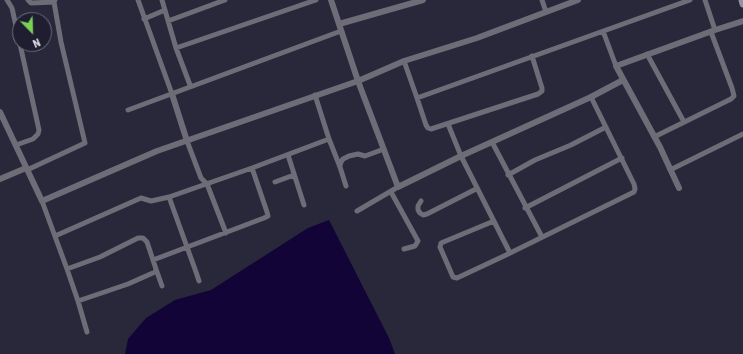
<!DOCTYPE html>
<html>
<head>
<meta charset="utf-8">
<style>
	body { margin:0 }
	#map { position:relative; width:743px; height:354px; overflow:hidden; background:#29273a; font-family:"Roboto Condensed",sans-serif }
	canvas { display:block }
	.north { position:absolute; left:12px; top:12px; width:40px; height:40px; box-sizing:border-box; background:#1f1e30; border:1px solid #6d6d7d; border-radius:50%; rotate:157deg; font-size:11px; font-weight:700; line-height:16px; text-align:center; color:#e3e3f0 }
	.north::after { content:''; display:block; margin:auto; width:14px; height:18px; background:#7ad156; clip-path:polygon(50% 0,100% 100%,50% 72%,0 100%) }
</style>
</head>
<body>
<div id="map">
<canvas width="743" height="354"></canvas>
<div class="north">N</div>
</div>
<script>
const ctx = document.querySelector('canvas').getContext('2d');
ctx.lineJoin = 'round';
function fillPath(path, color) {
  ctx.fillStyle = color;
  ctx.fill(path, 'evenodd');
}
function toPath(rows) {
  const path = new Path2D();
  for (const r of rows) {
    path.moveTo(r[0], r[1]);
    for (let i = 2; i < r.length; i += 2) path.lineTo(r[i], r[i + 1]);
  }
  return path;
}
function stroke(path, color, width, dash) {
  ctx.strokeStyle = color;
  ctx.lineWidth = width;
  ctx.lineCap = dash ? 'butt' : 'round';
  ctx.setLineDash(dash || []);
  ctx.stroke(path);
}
fillPath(toPath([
	[329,220,389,338,395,354,125,354,128,339,146,318,175,300,211,290,308,228]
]), '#120436');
stroke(toPath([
	[7,0,12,8,39,130,38,134,33,139,16,145],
	[28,0,31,3,54,2],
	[138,0,172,94],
	[162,0,176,48,190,85],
	[542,0,546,12],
	[705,0,715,30],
	[144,19,165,10],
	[168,21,225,0],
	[603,31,616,66],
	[176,48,316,0],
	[647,54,684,122],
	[404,61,417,98,690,0],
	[315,95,329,139,340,167,346,186],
	[417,98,426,125,428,128,431,129,538,94,542,91,542,88,532,56],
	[128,110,341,31],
	[448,124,461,156,510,253],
	[654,137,731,99,734,96,732,88,711,32],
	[187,141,201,178,207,184,226,233],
	[492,142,542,237],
	[288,155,304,205],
	[340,166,341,162,343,159,349,156,358,154,365,156,384,149],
	[27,170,85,143,61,42,54,2,55,0],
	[670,170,743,134],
	[508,175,535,160,571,145,606,127],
	[275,182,294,175],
	[391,192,418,241,415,246,404,249],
	[42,201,67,269,78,301,128,284,155,272,156,269,153,260],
	[421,201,418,206,418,210,420,213,423,215,427,214,476,189],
	[525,208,622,158],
	[357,211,398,187],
	[494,221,441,243,440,247,453,277,457,278,504,256,634,192,635,189,634,184,591,97],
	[55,236,141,198,151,201,169,197],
	[67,269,100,257,138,238,143,238,147,242,153,260,264,218,268,216,267,212,252,168],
	[156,269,162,286],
	[199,281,196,272,169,197,252,168,329,139],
	[78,301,87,332]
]), '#6d6c77', 5);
stroke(toPath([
	[331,0,358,81,404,61,477,38,578,0],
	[339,24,423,0],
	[172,94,187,141],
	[0,112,42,201,157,151,358,81,398,187,461,156,591,97,623,80],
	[0,179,26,168],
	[679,188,660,147,616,66,715,30,743,21]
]), '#6d6c77', 6);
stroke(toPath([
	[742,0,743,4]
]), '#9392a2', 7);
</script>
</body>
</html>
